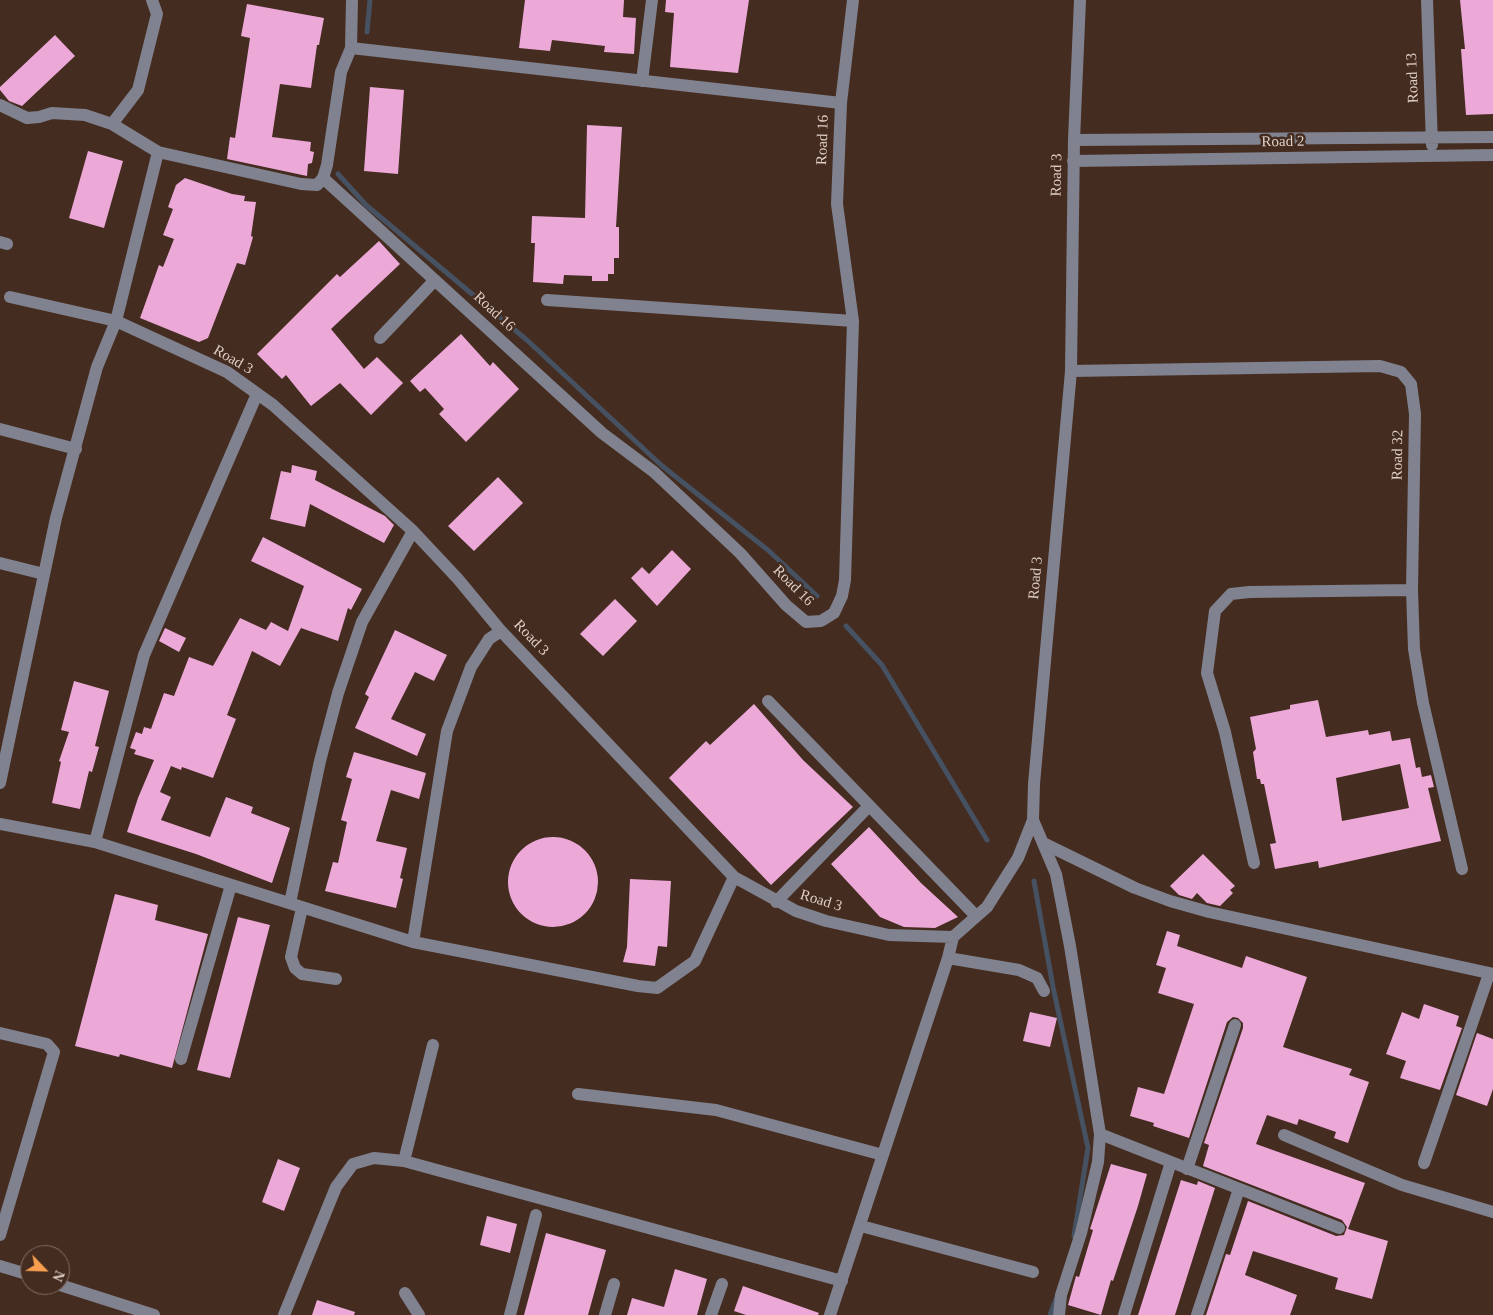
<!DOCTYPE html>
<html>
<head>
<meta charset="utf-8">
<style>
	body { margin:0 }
	#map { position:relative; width:1493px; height:1315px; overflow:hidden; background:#442c20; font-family:"Times New Roman",serif }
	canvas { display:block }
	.north { position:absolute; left:20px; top:1245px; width:50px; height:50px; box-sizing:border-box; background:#442c20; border:1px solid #826d63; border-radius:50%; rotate:114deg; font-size:14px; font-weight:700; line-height:20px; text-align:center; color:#dfcfc7 }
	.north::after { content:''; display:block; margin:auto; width:18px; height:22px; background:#fa9f4f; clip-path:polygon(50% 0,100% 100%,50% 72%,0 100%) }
</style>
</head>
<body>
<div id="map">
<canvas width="1493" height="1315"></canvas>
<div class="north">N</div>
</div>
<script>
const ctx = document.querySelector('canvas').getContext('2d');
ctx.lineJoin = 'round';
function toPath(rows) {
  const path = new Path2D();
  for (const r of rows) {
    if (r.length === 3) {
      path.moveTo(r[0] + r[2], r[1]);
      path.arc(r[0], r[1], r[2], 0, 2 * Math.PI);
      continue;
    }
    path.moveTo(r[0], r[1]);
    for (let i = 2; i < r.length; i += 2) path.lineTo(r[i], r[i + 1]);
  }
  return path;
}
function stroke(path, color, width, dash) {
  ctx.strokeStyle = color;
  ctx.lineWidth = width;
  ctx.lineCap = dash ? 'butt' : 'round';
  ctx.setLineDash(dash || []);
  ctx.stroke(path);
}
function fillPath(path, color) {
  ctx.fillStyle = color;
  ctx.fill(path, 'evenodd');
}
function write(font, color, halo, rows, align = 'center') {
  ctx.font = font + ' "Times New Roman",serif';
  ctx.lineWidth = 5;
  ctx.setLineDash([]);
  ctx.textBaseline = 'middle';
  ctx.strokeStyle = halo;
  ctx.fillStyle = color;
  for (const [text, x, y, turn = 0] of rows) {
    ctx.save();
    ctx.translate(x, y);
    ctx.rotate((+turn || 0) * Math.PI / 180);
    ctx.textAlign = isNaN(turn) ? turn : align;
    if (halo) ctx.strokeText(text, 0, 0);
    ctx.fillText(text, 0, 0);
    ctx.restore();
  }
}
stroke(toPath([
	[367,32,370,0],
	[338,174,366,205,528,341,661,465,769,551,817,596],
	[846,626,882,665,987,840],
	[1034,881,1053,987,1088,1148,1074,1236],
	[1050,1315,1056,1299]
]), '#465161', 5);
fillPath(toPath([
	[525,0,624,0,623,17,636,18,634,54,604,52,605,46,552,40,550,51,519,48],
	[666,0,749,0,738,73,670,67,674,13,665,12],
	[1460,0,1493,0,1493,114,1466,115,1461,49,1465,49],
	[247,4,324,18,319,45,317,45,311,88,280,84,272,137,311,142,310,151,314,152,312,163,308,164,307,176,227,159,230,137,235,138,250,38,241,36],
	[55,35,75,56,22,106,9,101,0,90,0,87],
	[370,87,404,90,398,174,364,171],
	[587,125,622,127,616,227,619,227,619,258,614,258,614,274,608,274,608,281,592,281,592,276,564,275,563,284,533,282,535,243,531,243,532,216,585,218],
	[88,151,123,161,104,228,69,218],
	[185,178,232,194,245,196,244,201,256,202,251,236,253,237,245,265,237,263,208,338,199,342,140,318,159,265,163,267,174,239,163,235,173,209,168,207,176,185],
	[379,241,400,264,331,329,364,369,377,357,403,383,371,415,340,383,311,406,286,375,282,379,257,354,337,274,340,277],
	[461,334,490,366,493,362,519,389,466,442,439,414,444,409,425,388,420,392,410,381],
	[292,465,317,471,315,480,385,516,394,525,384,543,310,504,305,527,270,519,281,471,291,473],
	[498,477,523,503,474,551,448,526],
	[263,537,362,589,351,610,348,608,338,641,301,628,280,666,252,651,227,715,236,719,213,778,182,767,181,770,171,766,160,792,171,797,161,820,210,837,226,797,253,807,251,813,290,828,272,883,196,854,127,832,138,798,154,760,134,754,136,750,130,748,136,732,142,734,144,727,151,729,164,693,174,696,189,657,213,666,240,618,266,630,271,622,288,631,304,586,251,561],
	[672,550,691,569,657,606,631,578,642,567,649,574],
	[615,599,637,621,603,656,580,634],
	[165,628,186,638,179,652,159,641],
	[395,630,447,655,434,681,415,672,391,719,426,734,417,756,355,728,369,697,365,694],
	[74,681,109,691,95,746,99,747,92,772,89,771,80,809,52,803,61,762,59,761,69,732,61,730],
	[1318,700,1326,737,1368,730,1369,735,1390,731,1392,741,1410,738,1416,768,1420,767,1422,777,1431,775,1434,787,1428,788,1441,841,1319,868,1318,861,1275,869,1270,844,1276,843,1264,784,1261,784,1260,779,1257,779,1253,752,1256,749,1250,717,1290,709,1290,705],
	[1400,764,1409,808,1342,821,1336,778],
	[754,704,803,760,853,807,771,885,669,778,706,741,710,745],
	[354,752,426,773,419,799,391,790,376,841,407,848,400,878,403,879,396,908,325,891,333,862,338,863,347,822,341,820,352,779,346,777],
	[869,827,921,883,958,917,935,928,904,927,880,917,831,864],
	[553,882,45],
	[1203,854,1235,886,1230,890,1233,893,1220,906,1207,903,1197,893,1192,899,1179,895,1170,886],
	[630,879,671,881,667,947,658,946,655,966,623,962,627,947],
	[115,894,158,905,155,920,208,934,172,1068,120,1054,119,1057,75,1046],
	[238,917,270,925,230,1078,197,1070],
	[1167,931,1180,935,1177,946,1242,968,1246,956,1307,977,1283,1047,1352,1069,1349,1075,1369,1082,1348,1143,1334,1138,1336,1132,1299,1119,1297,1125,1267,1115,1256,1144,1365,1183,1348,1229,1388,1241,1372,1299,1335,1289,1338,1278,1253,1251,1245,1275,1297,1295,1290,1315,1206,1315,1226,1254,1230,1255,1248,1201,1336,1236,1344,1235,1347,1227,1342,1220,1203,1166,1209,1145,1204,1143,1243,1028,1243,1023,1238,1018,1233,1017,1227,1022,1189,1138,1153,1126,1154,1123,1130,1116,1138,1087,1164,1094,1194,1004,1158,993,1166,968,1156,965],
	[1424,1004,1459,1016,1456,1026,1462,1028,1440,1090,1400,1078,1406,1061,1386,1054,1402,1012,1419,1019],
	[1030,1012,1057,1018,1050,1047,1023,1041],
	[1477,1033,1493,1039,1493,1089,1487,1106,1456,1095],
	[278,1159,300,1168,284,1211,262,1202],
	[1111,1164,1147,1174,1138,1206,1113,1281,1111,1280,1101,1315,1068,1305,1076,1276,1079,1277,1093,1230,1090,1229],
	[1181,1180,1197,1185,1198,1181,1215,1188,1175,1315,1138,1315],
	[487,1216,517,1224,510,1253,480,1245],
	[546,1233,606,1250,588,1315,524,1315],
	[675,1269,707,1279,697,1315,627,1315,632,1298,664,1307],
	[743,1286,819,1313,818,1315,746,1315,734,1311],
	[317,1300,355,1312,354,1315,312,1315]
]), '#eca9d8');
stroke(toPath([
	[1427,0,1432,145],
	[351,48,352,0],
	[642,81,652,0],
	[0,105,27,118,39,117,52,113,85,115,112,124,158,152,301,184,317,185,323,178,327,165,341,72,351,48,841,103],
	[112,124,138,90,157,14,152,0],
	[1074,140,1493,137],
	[158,152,116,321,227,372,273,405,413,531,458,579,501,631,734,877,796,911,826,921,889,935,953,937,987,907,1018,858,1033,820,1034,784,1071,371,1074,140,1080,0],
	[1073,161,1493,155],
	[323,178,602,433,654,472,740,553,786,605,806,622,821,621,834,613,842,596,845,580,853,321,837,204,841,103,853,0],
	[0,242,7,244],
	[547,300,853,321],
	[380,338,435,280],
	[1071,371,1380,366,1401,372,1411,384,1415,414,1412,590,1414,649,1423,703,1462,869],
	[257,394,144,655,95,842,413,942,638,986,657,988,695,961,734,877],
	[0,429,76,449],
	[0,563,44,574],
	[768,701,976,916],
	[0,783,56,518,97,367,116,321,10,297],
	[1033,820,1056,874,1070,946,1100,1134,1098,1162,1081,1233,1061,1295,1059,1315],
	[0,824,95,842],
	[1043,843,1135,888,1170,901,1209,912,1493,974],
	[1254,863,1225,732,1207,673,1215,611,1231,594,1249,592,1412,590],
	[776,902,869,806],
	[290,903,320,761,338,693,362,622,413,531],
	[302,908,291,957,295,968,302,974,336,979],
	[413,942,447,731,471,667,489,639,501,631],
	[948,958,1019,970,1037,978,1044,991],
	[0,1033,47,1044,54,1052,0,1235],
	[181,1059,231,885],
	[578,1094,716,1110,883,1155],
	[1100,1134,1339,1228],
	[1284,1135,1402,1185,1493,1212],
	[404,1161,433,1045],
	[1424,1163,1489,974],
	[1187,1169,1235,1025],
	[861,1226,1033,1272],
	[0,1266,30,1275],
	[60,1285,154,1315],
	[405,1293,419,1315],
	[284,1315,336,1187,353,1164,374,1158,404,1161,842,1281],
	[510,1315,536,1215],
	[605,1315,614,1284],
	[711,1315,722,1284],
	[830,1315,948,958,953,937],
	[1124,1315,1171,1162],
	[1197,1315,1239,1189]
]), '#81828f', 12);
write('15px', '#dfcfc7', '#442c20', [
	["Road 13",1413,78,-92],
	["Road 16",823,140,-88],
	["Road 2",1283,142,-1],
	["Road 3",1057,175,-89],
	["Road 16",494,312,43],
	["Road 3",233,360,30],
	["Road 32",1398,455,-89],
	["Road 3",1036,578,-85],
	["Road 16",793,586,45],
	["Road 3",531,638,46],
	["Road 3",821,901,17]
]);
</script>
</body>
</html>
